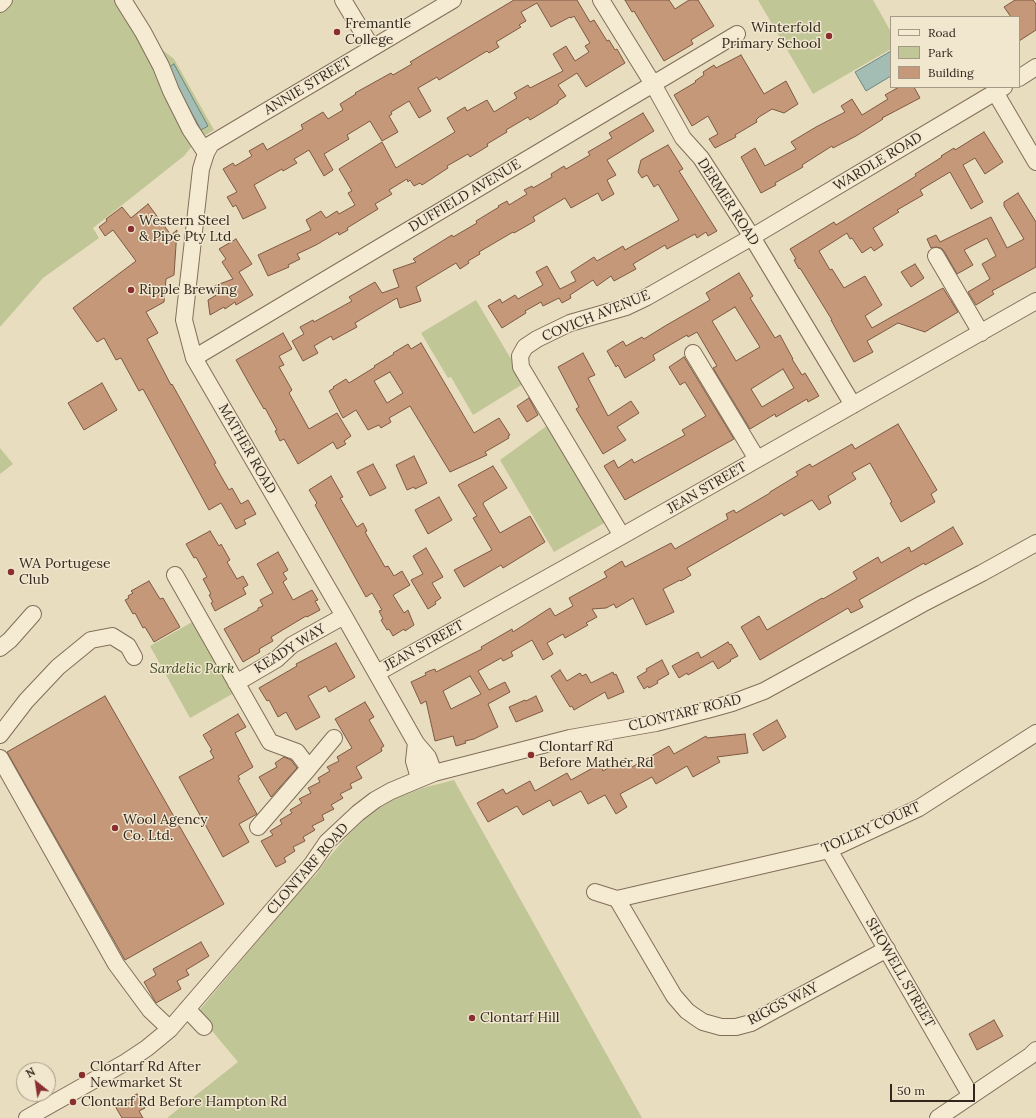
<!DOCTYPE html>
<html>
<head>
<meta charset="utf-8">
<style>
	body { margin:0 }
	#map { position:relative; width:1036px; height:1118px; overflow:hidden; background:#e9ddc0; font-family:Lora,serif }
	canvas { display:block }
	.legend { position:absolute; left:890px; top:16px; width:130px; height:72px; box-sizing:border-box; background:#f1e7cf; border:1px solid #a59a88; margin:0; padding:5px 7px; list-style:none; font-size:12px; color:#32271d }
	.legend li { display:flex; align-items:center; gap:8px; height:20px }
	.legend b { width:20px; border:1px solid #a59a88 }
	.north { position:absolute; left:16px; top:1062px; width:40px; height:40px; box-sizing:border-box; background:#f1e7cf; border:1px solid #a59a88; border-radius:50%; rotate:330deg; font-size:11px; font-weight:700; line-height:16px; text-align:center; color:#32271d }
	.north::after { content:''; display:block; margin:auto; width:14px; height:18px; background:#8a2f30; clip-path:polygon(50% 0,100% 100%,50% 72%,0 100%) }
	.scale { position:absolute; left:890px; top:1084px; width:85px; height:18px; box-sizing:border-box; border:2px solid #32271d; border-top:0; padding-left:5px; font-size:12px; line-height:14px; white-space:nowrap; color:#32271d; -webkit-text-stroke:3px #f1e7cf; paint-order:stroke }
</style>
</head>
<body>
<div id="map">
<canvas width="1036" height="1118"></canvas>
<ul class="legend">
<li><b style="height:5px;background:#f5ebd2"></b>Road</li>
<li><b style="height:11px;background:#c0c695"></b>Park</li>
<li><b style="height:11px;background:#c49879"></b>Building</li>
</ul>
<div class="north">N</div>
<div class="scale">50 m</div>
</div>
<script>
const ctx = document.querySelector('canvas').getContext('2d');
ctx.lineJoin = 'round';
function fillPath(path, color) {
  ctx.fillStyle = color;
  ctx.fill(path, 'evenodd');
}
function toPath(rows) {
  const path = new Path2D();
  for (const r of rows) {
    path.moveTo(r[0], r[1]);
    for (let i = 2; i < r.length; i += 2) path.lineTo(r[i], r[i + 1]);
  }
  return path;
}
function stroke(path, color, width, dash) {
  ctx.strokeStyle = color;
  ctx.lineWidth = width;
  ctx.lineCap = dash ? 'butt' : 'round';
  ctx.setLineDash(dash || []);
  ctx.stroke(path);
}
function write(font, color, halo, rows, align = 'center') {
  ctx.font = font + ' Lora,serif';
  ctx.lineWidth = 3;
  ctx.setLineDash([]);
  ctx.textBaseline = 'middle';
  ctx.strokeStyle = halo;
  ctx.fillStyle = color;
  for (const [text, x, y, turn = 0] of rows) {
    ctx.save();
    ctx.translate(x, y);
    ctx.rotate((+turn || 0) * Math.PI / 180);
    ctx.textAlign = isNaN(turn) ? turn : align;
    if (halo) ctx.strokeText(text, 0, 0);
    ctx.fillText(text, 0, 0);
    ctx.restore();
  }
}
fillPath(toPath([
	[0,0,130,0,160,48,174,59,214,130,197,140,184,156,93,228,99,238,43,278,0,327],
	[758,0,873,0,891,32,891,49,813,94],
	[476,300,511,359,513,366,523,384,473,415,451,377,448,378,421,333],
	[548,425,606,522,554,552,500,460],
	[0,448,13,464,0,474],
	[194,621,234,693,190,718,150,646],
	[454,780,642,1118,167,1118,238,1062,197,1013,304,886,316,875,325,862,348,835,364,820,381,807,397,798,423,788]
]), '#c0c695');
const water = toPath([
	[891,51,891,76,866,91,855,72,891,51],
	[174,64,208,126,201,130,167,68,174,64]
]);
fillPath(water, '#a3bcb4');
stroke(water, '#6b8881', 1);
const building = toPath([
	[514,0,577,0,590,22,594,20,607,41,609,40,615,50,617,49,625,63,586,87,577,73,558,85,566,96,558,101,558,103,530,120,528,117,506,130,507,132,487,144,488,146,470,157,468,154,447,166,448,168,422,185,420,183,414,186,410,180,408,182,407,179,389,190,392,194,375,204,378,209,347,228,348,230,339,235,338,232,316,245,297,254,300,259,288,265,289,267,268,276,258,255,311,230,306,220,321,211,326,218,337,211,339,214,355,205,348,193,352,191,339,169,382,142,396,168,455,132,447,118,465,107,467,111,487,100,494,112,517,98,514,93,528,85,530,88,563,71,553,54,566,46,575,61,589,52,585,46,590,43,574,16,571,18,570,17,551,27,537,3,521,12,526,21,519,25,521,27,496,42,499,47,489,53,487,51,439,80,437,77,418,88,431,111,419,118,409,101,391,112,392,114,389,116,398,132,382,141,370,121,347,135,349,139,324,154,333,170,324,176,309,150,294,159,297,163,283,171,282,169,254,185,266,208,243,219,236,205,233,207,227,197,237,192,223,169,233,163,235,166,252,156,249,151,263,143,267,150,303,129,301,125,323,112,328,119,343,110,340,104,356,94,355,93,391,73,393,75,412,64,410,62,514,0],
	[625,0,669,0,675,9,689,0,698,0,714,26,691,40,693,44,664,61,634,11,632,12,625,0],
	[1015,0,1033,0,1036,4,1036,30,1019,41,1019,17,1011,17,1004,7,1015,0],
	[741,55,764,94,786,81,798,104,784,113,772,109,759,117,756,120,757,122,735,135,736,137,715,148,709,139,718,134,708,116,692,126,674,95,696,82,695,81,704,75,703,72,714,65,716,68,741,55],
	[899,87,914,87,920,98,882,118,883,119,856,136,833,148,832,146,802,165,803,167,775,183,776,185,761,193,741,157,755,148,765,166,796,149,791,142,816,127,845,112,841,106,852,99,862,115,888,99,885,95,899,87],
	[643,113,654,131,607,160,616,175,607,180,614,194,602,201,598,193,571,208,565,198,533,217,535,221,514,233,513,232,479,252,480,254,468,261,469,263,460,269,456,263,416,287,421,301,400,308,397,298,355,323,357,327,333,340,331,336,314,346,318,353,303,361,292,341,304,334,300,327,313,320,314,322,352,301,349,297,375,282,382,293,399,287,393,270,416,262,413,259,452,235,453,237,477,223,476,221,499,207,498,206,507,201,509,205,527,194,524,190,532,186,533,188,552,177,551,174,564,166,566,169,590,155,588,152,612,138,609,133,643,113],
	[984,132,1003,162,985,174,975,158,963,165,983,202,971,209,950,172,920,190,923,195,897,210,899,212,873,228,883,245,874,251,871,247,862,253,852,238,850,239,847,233,819,251,830,270,832,269,844,288,865,276,882,305,865,316,872,328,943,288,958,312,933,327,925,332,898,323,867,341,873,352,854,362,831,320,832,320,800,268,799,269,794,260,796,259,790,249,834,222,836,225,916,176,915,174,942,157,941,156,954,148,955,150,984,132],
	[668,145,683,169,679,171,717,231,708,236,706,232,697,238,695,234,667,249,665,245,633,264,636,269,614,281,611,276,597,286,593,280,570,295,571,298,562,303,559,298,543,306,541,302,525,311,526,313,502,328,488,306,500,299,502,303,515,295,518,299,543,285,536,272,547,266,560,289,576,281,571,272,594,257,597,261,623,246,625,250,679,220,658,184,654,187,647,175,642,178,638,172,641,160,668,145],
	[1018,193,1036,222,1036,267,992,291,994,294,976,305,968,292,990,279,982,264,996,256,987,238,964,250,973,265,957,274,944,251,941,248,936,247,931,248,927,239,936,235,940,242,991,217,1007,248,1024,239,1004,206,1004,202,1018,193],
	[148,204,171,235,177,230,174,275,166,279,164,302,146,312,158,333,147,339,171,385,172,384,216,463,214,464,229,490,232,488,241,504,248,500,256,514,244,520,246,524,236,529,221,503,209,510,143,389,139,391,121,358,116,360,104,338,97,342,73,308,136,261,113,230,105,236,99,227,107,221,106,219,122,207,131,218,148,204],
	[236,239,252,264,239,272,253,295,236,305,235,302,225,309,224,307,210,315,208,300,218,294,214,286,233,279,222,262,226,259,219,249,236,239],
	[915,264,924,278,911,287,901,272,915,264],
	[739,273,753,296,750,298,775,338,780,335,793,359,792,359,802,375,805,373,819,396,808,402,807,399,776,417,775,414,750,429,713,368,717,366,697,332,688,337,687,335,653,355,655,360,625,378,618,365,616,367,607,351,623,341,626,346,642,337,644,339,665,326,710,300,706,293,739,273],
	[735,307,760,347,736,361,712,321,735,307],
	[783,369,794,388,762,407,751,389,783,369],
	[283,333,292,349,279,356,284,365,279,367,292,390,289,393,309,429,337,413,351,436,344,441,346,444,337,449,333,442,298,464,284,439,280,441,275,431,277,430,265,408,264,409,254,392,236,360,283,333],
	[421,343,474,433,499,418,510,435,508,436,509,438,485,452,487,455,450,472,410,406,389,418,391,422,381,428,379,425,368,430,356,410,343,418,329,391,334,388,333,387,346,379,349,383,375,367,374,366,394,354,393,353,408,344,411,349,421,343],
	[390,372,403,393,387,403,374,381,390,372],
	[583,353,595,375,588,378,608,416,631,401,639,413,617,427,626,440,603,454,576,409,579,407,558,367,583,353],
	[684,357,734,439,625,500,604,466,614,460,618,468,632,459,634,463,685,435,682,430,706,416,685,382,680,385,669,367,684,357],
	[102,383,117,410,84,430,68,403,102,383],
	[529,398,538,415,527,422,517,406,529,398],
	[898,424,937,490,931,494,935,502,901,522,890,503,892,502,870,463,852,473,856,479,828,496,831,503,819,510,812,500,784,516,782,513,687,568,691,575,681,581,680,580,663,589,674,612,646,625,633,598,616,608,614,604,606,608,592,609,597,617,586,623,588,625,565,638,563,634,547,643,553,654,543,660,532,640,511,652,513,656,503,661,501,658,478,671,489,690,505,682,510,692,488,704,498,727,474,739,465,741,466,743,456,746,453,736,435,741,426,701,421,704,411,682,426,675,425,673,429,671,435,669,436,672,482,649,481,647,512,629,513,632,550,608,555,616,573,606,569,598,607,577,604,572,622,561,625,567,671,543,675,549,728,519,726,514,734,510,736,513,770,493,770,492,798,475,796,472,810,464,812,467,852,444,855,449,898,424],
	[470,676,481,694,451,709,443,691,470,676],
	[414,456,427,483,415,489,414,487,407,490,396,465,414,456],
	[373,464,386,488,370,496,357,472,373,464],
	[493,466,507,488,484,502,483,504,500,533,530,516,545,542,503,568,501,565,464,587,454,570,492,550,473,518,477,516,458,485,493,466],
	[331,476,343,497,340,498,357,527,363,523,367,531,365,532,385,567,388,566,394,576,402,571,410,585,393,595,404,613,408,610,414,625,405,631,404,629,393,636,389,629,387,630,381,620,383,619,379,611,382,610,372,593,366,597,315,505,317,503,309,490,331,476],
	[439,497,452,520,428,534,415,510,439,497],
	[953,527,963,544,925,565,924,563,859,600,863,607,851,613,848,608,760,660,741,627,759,616,767,630,822,598,823,599,857,579,853,572,878,557,881,563,909,547,911,552,953,527],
	[210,531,219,546,221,544,230,560,227,562,237,579,243,576,248,585,243,588,246,594,215,611,211,603,213,602,209,595,211,594,203,579,207,577,196,557,194,558,186,544,210,531],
	[426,548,443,577,432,583,441,598,435,602,436,604,428,609,411,580,423,574,413,556,426,548],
	[278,552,288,570,283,573,287,579,283,582,293,600,312,590,318,600,315,601,320,610,307,617,306,616,271,637,273,641,259,649,260,652,243,662,224,629,258,610,258,608,263,606,260,600,273,593,257,564,278,552],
	[149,581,160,599,163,598,180,627,154,642,145,627,143,628,135,613,133,614,125,600,129,598,128,596,133,593,131,591,149,581],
	[728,642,730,645,731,644,738,656,730,660,731,661,718,669,713,661,688,675,687,673,679,678,672,666,698,652,701,658,728,642],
	[336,643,355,677,329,692,326,686,308,696,320,717,296,730,286,712,278,717,269,700,267,701,259,688,297,666,296,664,336,643],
	[662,660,669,674,657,681,658,683,649,688,648,686,644,689,637,677,647,671,646,669,662,660],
	[560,670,567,681,580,673,582,676,586,674,591,683,613,672,614,675,616,674,624,692,608,699,605,692,574,710,572,706,570,707,551,676,560,670],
	[105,696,224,904,125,960,7,752,105,696],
	[536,696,543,711,516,722,509,707,525,700,526,701,536,696],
	[365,702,374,717,369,720,384,746,381,748,382,751,356,767,362,778,350,784,352,788,340,794,343,798,331,805,334,809,322,815,324,820,312,826,315,830,303,837,305,841,293,847,295,851,284,858,286,862,276,867,261,841,273,835,270,831,282,824,280,820,292,813,290,810,302,803,299,799,311,793,308,788,320,782,318,778,330,771,327,767,339,761,337,757,352,748,335,719,365,702],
	[238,714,246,727,235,733,253,767,238,776,240,779,238,780,257,814,239,824,249,842,223,857,179,777,214,758,210,751,212,750,203,735,238,714],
	[777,720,786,737,763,751,753,734,777,720],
	[745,734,748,753,717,757,720,762,693,777,687,766,656,784,652,777,620,794,627,807,616,814,605,795,588,804,581,791,553,806,550,800,523,815,517,806,488,822,477,803,503,789,506,794,530,781,535,791,567,773,571,780,600,764,603,771,626,758,632,767,669,746,674,754,706,736,707,738,745,734],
	[284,757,291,760,297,768,271,797,259,777,277,767,275,763,284,757],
	[201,942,209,956,186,970,189,975,177,981,181,989,156,1003,144,982,156,975,153,969,201,942],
	[994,1020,1003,1036,977,1050,969,1034,994,1020],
	[137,1094,145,1108,139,1111,143,1118,122,1118,115,1106,137,1094]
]);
fillPath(building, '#c49879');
stroke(building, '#7e5942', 1);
const minor = toPath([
	[123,0,143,32,161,66,171,91,190,129,206,153],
	[343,0,372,48],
	[601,0,653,84,683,138,701,158,752,237,853,405],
	[0,4,4,0],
	[1019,78,1036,67],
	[995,92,1036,162],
	[936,256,981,333],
	[693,353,757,459],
	[194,358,737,34],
	[622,536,521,367,520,356,525,347,537,339,570,323,626,307,647,297,752,237,1004,87],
	[175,575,270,742,297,752,309,768,258,827],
	[0,648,10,640,33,614],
	[377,673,622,536,1036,301],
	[236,683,277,659,292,645,344,616],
	[0,735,26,701,58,667,91,640,112,636,128,646,134,657],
	[416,743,414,761,419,778],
	[0,758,116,964,150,1010,170,1029],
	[309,768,334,738],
	[434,773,428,757,416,743,344,616,194,358,184,320,201,169,206,153,211,144,453,0],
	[829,850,971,1096],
	[595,892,617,899,829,850,919,808,1036,733],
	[617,899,674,996,687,1011,694,1016,703,1022,721,1027,736,1027,751,1023,887,949],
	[187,1009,204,1027],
	[27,1118,126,1062,147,1048,170,1029,312,864,327,842,358,813,375,800,391,791,434,773,570,738,656,723,707,710,732,703,764,691,922,604,982,573,1036,543],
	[938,1118,1030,1056,1036,1050]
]);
stroke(minor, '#816e5a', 18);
stroke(minor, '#f5ebd2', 16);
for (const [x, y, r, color] of [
	[337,32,4,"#8a2f30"],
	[829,36,4,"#8a2f30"],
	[131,229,4,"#8a2f30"],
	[131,290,4,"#8a2f30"],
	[11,572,4,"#8a2f30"],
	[531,755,4,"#8a2f30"],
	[115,828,4,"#8a2f30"],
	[472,1018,4,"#8a2f30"],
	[82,1075,4,"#8a2f30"],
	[73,1102,4,"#8a2f30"]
]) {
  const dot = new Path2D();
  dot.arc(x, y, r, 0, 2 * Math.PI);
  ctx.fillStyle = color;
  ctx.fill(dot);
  stroke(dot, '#f1e7cf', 1.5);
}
write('14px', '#32271d', '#f1e7cf', [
	["Fremantle",345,24],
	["College",345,40],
	["Winterfold",821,28,"right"],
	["Primary School",821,44,"right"],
	["Western Steel",139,221],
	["& Pipe Pty Ltd",139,237],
	["Ripple Brewing",139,290],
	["WA Portugese",19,564],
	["Club",19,580],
	["Clontarf Rd",539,747],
	["Before Mather Rd",539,763],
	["Wool Agency",123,820],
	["Co. Ltd.",123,836],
	["Clontarf Hill",480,1018],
	["Clontarf Rd After",90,1067],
	["Newmarket St",90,1083],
	["Clontarf Rd Before Hampton Rd",81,1102]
], 'left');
write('14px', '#32271d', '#f1e7cf', [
	["ANNIE STREET",308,86,-31],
	["WARDLE ROAD",878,162,-31],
	["DUFFIELD AVENUE",465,196,-31],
	["DERMER ROAD",728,202,57],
	["COVICH AVENUE",596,316,-22],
	["MATHER ROAD",247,449,60],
	["JEAN STREET",707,488,-30],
	["JEAN STREET",424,646,-29],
	["KEADY WAY",290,649,-32],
	["CLONTARF ROAD",685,713,-14],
	["TOLLEY COURT",871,828,-24],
	["CLONTARF ROAD",308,869,-49],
	["SHOWELL STREET",900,973,60],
	["RIGGS WAY",783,1004,-27]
]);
write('italic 14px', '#424c25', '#f1e7cf', [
	["Sardelic Park",192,669]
]);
</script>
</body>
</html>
